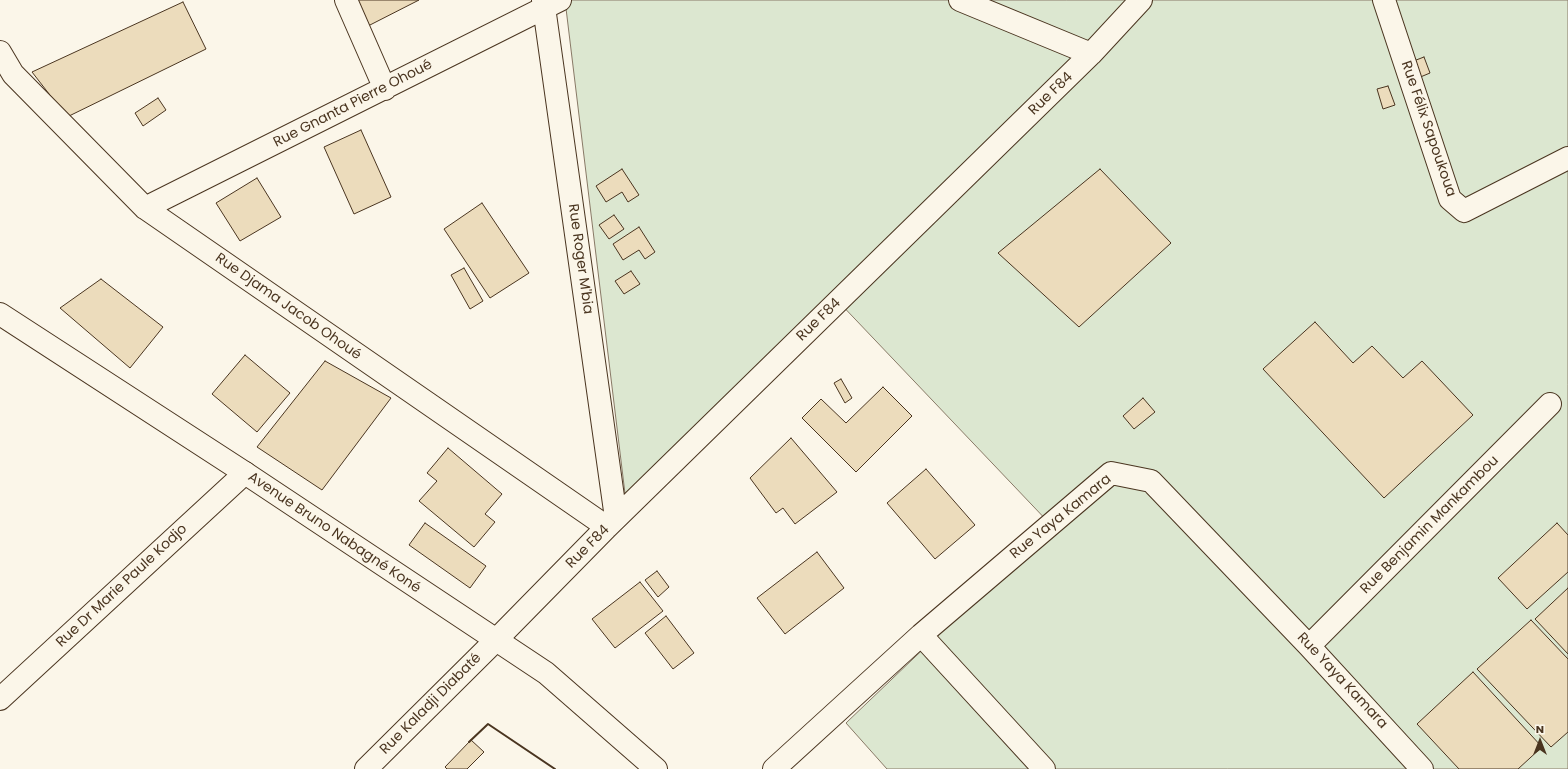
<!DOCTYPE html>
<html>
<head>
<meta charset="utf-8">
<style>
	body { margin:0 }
	#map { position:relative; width:1568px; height:769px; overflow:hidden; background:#fbf6e9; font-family:Poppins,sans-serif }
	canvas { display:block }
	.north { position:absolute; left:1520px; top:721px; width:40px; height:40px; -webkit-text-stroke:3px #fbf6e9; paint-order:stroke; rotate:0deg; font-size:11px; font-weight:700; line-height:16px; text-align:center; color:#4a3520 }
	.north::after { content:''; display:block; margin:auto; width:14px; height:18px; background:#4a3520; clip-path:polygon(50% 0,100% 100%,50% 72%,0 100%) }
</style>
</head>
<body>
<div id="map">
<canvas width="1568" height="769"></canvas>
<div class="north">N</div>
</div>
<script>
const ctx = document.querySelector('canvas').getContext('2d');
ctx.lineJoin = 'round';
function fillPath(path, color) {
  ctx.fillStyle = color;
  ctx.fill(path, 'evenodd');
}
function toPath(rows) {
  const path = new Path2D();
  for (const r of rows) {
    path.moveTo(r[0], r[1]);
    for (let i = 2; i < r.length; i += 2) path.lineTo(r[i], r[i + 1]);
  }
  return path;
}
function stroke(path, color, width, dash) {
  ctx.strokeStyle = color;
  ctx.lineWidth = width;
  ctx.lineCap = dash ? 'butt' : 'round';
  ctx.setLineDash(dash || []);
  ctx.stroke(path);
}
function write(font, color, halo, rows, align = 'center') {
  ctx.font = font + ' Poppins,sans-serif';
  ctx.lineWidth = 3;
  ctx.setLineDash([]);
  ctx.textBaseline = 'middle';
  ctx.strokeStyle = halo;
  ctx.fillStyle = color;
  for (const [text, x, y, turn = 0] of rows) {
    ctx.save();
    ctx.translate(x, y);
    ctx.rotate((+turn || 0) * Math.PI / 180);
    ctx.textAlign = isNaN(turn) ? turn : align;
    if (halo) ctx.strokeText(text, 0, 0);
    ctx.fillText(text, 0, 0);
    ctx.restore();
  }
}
const green = toPath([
	[565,0,1568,0,1568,769,887,769,846,723,1052,526,835,298,627,510,565,0]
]);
fillPath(green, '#dce7d0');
stroke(green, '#887966', 1);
const building = toPath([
	[355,0,419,0,368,26,355,0],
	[183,2,206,49,67,117,32,72,183,2],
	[1424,57,1430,73,1418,78,1411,62,1424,57],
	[1388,86,1395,105,1383,109,1377,89,1388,86],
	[158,98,166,110,143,126,135,113,158,98],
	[361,130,391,197,354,214,324,147,361,130],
	[622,169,639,195,628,202,622,192,606,202,596,186,622,169],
	[1100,169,1171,243,1079,327,998,253,1100,169],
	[257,178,281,217,240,241,216,203,257,178],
	[482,203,529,273,490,298,444,229,482,203],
	[614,215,624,229,609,239,599,225,614,215],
	[639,227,655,252,645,259,639,250,623,260,613,244,639,227],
	[464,268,483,301,470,309,451,275,464,268],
	[631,271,640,284,624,294,615,281,631,271],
	[101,279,163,327,130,368,60,308,101,279],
	[1315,322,1353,363,1372,346,1403,378,1422,361,1473,415,1384,498,1263,369,1315,322],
	[245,355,290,393,257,432,212,394,245,355],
	[325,361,391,398,322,490,257,447,325,361],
	[841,379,852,398,845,403,834,383,841,379],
	[883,387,912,416,856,472,802,418,821,399,846,423,883,387],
	[1143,398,1155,412,1134,429,1123,416,1143,398],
	[791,438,837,492,795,524,783,508,776,513,750,478,791,438],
	[448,448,502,494,485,514,495,522,474,547,419,501,437,481,427,473,448,448],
	[926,469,975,525,935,559,887,503,926,469],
	[425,523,486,566,470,588,409,545,425,523],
	[1557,523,1568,535,1568,572,1527,609,1498,578,1557,523],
	[817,552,844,588,785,634,757,598,817,552],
	[657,571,669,587,658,597,645,580,657,571],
	[640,582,663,611,615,648,592,619,640,582],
	[1568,588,1568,654,1535,619,1568,588],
	[666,616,694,653,673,669,645,633,666,616],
	[1531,620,1568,659,1568,732,1551,747,1477,669,1531,620],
	[1473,672,1542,747,1518,769,1459,769,1417,724,1473,672],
	[471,740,484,752,467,769,447,769,445,767,471,740]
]);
fillPath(building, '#ecdcbc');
stroke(building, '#4a3520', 1);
const street = toPath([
	[346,0,385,89],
	[543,0,616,518],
	[960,0,1091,54],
	[1384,0,1450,199,1464,211,1568,158],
	[0,52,13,74,145,208,607,527],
	[145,208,560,0],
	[921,635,1044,769],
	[1309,646,1550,404],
	[0,699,245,473],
	[366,769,496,640,607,527,1091,54,1141,0],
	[774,769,921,635,1111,473,1151,481,1309,646,1422,769]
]);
const secondary = toPath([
	[0,314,245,473,546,673,656,769]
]);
stroke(street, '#4a3520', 24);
stroke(secondary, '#4a3520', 24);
stroke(street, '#fbf6e9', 22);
stroke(secondary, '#fbf6e9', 22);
stroke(toPath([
	[469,742,488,724,555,769]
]), '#4a3520', 2);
write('14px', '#4a3520', '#fbf6e9', [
	["Rue F84",1051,94,-44],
	["Rue Gnanta Pierre Ohoué",353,104,-27],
	["Rue Félix Sapoukoua",1428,129,71],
	["Rue Roger M'bia",580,259,82],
	["Rue Djama Jacob Ohoué",288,307,35],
	["Rue F84",819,320,-44],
	["Rue Yaya Kamara",1061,517,-39],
	["Rue Benjamin Mankambou",1430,525,-45],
	["Avenue Bruno Nabagné Koné",334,533,34],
	["Rue F84",588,547,-45],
	["Rue Dr Marie Paule Kodjo",122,586,-43],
	["Rue Yaya Kamara",1342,681,47],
	["Rue Kaladji Diabaté",431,704,-45]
]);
</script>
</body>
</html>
